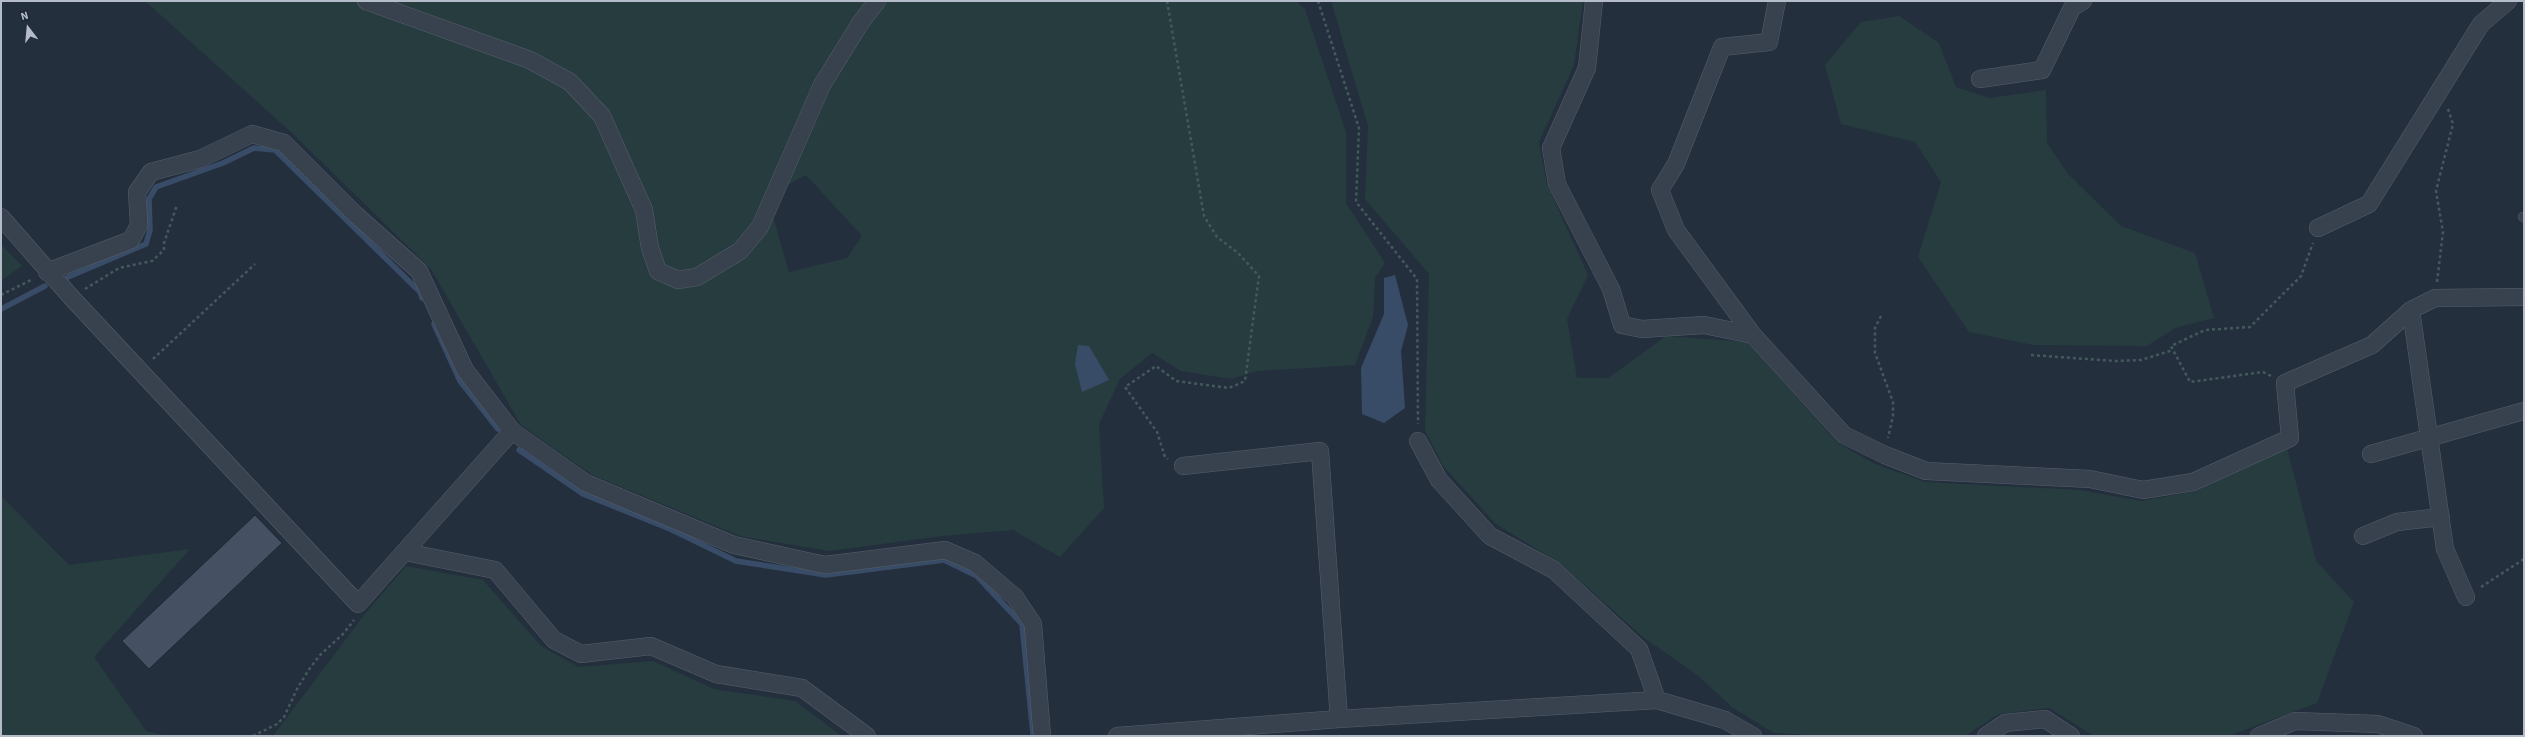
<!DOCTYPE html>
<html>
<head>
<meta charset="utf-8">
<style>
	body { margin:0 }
	#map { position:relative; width:2525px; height:737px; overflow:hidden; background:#242f3e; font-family:"Source Sans 3",sans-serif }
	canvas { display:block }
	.frame { position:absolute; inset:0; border:2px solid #b4bcc9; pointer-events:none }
	.north { position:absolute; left:8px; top:8px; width:40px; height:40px; -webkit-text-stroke:3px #1d2633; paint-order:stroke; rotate:344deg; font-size:11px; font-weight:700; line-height:16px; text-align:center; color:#b4bcc9 }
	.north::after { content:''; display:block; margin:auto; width:14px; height:18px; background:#b4bcc9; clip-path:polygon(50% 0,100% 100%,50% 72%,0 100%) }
</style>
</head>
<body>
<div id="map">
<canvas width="2525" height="737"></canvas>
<div class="frame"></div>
<div class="north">N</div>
</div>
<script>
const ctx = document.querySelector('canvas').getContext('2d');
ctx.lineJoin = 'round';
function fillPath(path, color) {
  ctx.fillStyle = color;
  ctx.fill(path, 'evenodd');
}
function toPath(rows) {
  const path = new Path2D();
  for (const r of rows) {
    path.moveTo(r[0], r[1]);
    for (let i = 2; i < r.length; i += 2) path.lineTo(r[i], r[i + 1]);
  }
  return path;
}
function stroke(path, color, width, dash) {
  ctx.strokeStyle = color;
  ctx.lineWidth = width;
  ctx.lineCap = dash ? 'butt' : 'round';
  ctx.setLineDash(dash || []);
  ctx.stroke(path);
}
fillPath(toPath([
	[145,1,1296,1,1305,9,1346,132,1346,203,1385,263,1375,278,1373,317,1355,365,1257,371,1231,379,1181,371,1152,353,1120,379,1099,424,1104,508,1060,557,1013,530,942,536,829,551,740,536,592,475,521,425,431,269,292,133],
	[806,175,862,236,847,258,789,272,767,196],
	[1331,1,1583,1,1574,65,1539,142,1547,184,1588,275,1567,319,1577,378,1608,378,1666,336,1747,342,1838,443,1875,464,1925,482,2080,490,2141,501,2196,491,2287,448,2316,561,2354,602,2317,703,2228,736,2094,736,2049,708,1999,714,1965,736,1829,736,1774,733,1732,707,1696,674,1644,638,1561,564,1496,524,1443,466,1425,431,1429,274,1365,199,1368,126],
	[1899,16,1939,43,1956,87,1989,98,2046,90,2047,143,2068,174,2121,226,2195,253,2214,318,2175,328,2147,346,2033,345,1969,332,1918,257,1941,182,1915,142,1841,124,1825,65,1861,22],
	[1,244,22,266,1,281],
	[1,496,69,565,190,549,94,657,146,731,169,736,1,736],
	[406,566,483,580,541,646,579,667,653,661,714,689,795,701,842,736,273,736,364,615]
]), '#263c3f');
fillPath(toPath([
	[1395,275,1408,325,1401,351,1405,408,1384,423,1362,414,1361,368,1384,314,1384,278],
	[1078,345,1089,346,1109,380,1082,392,1075,364]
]), '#394c67');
stroke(toPath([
	[68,277,146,244,150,230,149,199,156,187,223,163,254,148,275,150,420,292,422,298],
	[1,309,45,286],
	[434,324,460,381,498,429],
	[519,450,583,494,670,529,736,561,826,575,944,560,977,576,1022,624,1033,734]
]), '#394c67', 5.5);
const building = toPath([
	[255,515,282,543,149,669,122,641,255,515]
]);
fillPath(building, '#455162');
stroke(building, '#1f2835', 1);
const lane = toPath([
	[2523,217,2524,217]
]);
const street = toPath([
	[366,1,530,60,570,82,602,116,644,210,650,248,658,271,678,280,697,277,740,251,760,227,822,85,861,22,877,1],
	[1594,1,1587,68,1551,148,1557,184,1611,289,1622,325,1642,329,1704,325,1753,335],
	[1777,1,1769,42,1722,47,1676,164,1660,190,1676,230,1753,335,1844,435,1885,455,1926,471,2090,479,2143,490,2193,482,2290,438,2285,383,2372,345,2411,310,2435,298,2524,297],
	[1980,79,2042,70,2072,8,2083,1],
	[1,217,71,297,358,604,512,431],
	[2318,228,2369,204,2481,24,2508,1],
	[47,272,131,240,139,225,137,192,151,172,200,159,252,134,284,143,356,215,419,271,465,370,512,431,586,483,734,545,825,565,945,550,975,563,1015,597,1033,624,1042,736],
	[2411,310,2445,549,2466,597],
	[1418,441,1439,480,1490,536,1554,570,1639,649,1657,700],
	[2371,454,2524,411],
	[1183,466,1320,451,1339,719],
	[2363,536,2397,522,2441,517],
	[405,552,495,570,554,640,581,654,651,646,716,674,802,688,867,736],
	[1117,736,1339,719,1657,700,1725,720,1753,736],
	[1986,736,2005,723,2045,719,2071,736],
	[2259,736,2295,721,2378,724,2414,736]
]);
stroke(lane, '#565f6c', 10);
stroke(street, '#565f6c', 18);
stroke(toPath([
	[1167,1,1204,216,1217,237,1238,253,1259,276,1245,381,1229,388,1176,381,1156,366,1125,387,1157,432,1165,457,1168,459],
	[1318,1,1359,128,1356,202,1417,279,1418,424],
	[2437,282,2443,232,2436,191,2453,124,2448,109],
	[85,289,119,268,152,261,164,250,164,243,177,205],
	[1,295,33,279],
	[1881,316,1875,328,1875,353,1893,402,1893,416,1888,438],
	[2031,355,2115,361,2141,360,2173,350],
	[153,359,255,264],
	[2271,376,2263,372,2190,382,2171,346,2205,330,2250,327,2301,276,2313,243],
	[2481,587,2524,559],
	[253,736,277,724,284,717,298,687,310,668,320,655,343,634,354,620]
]), '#44595c', 2.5, [3, 3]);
stroke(lane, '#38414e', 9);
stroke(street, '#38414e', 17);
</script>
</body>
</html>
